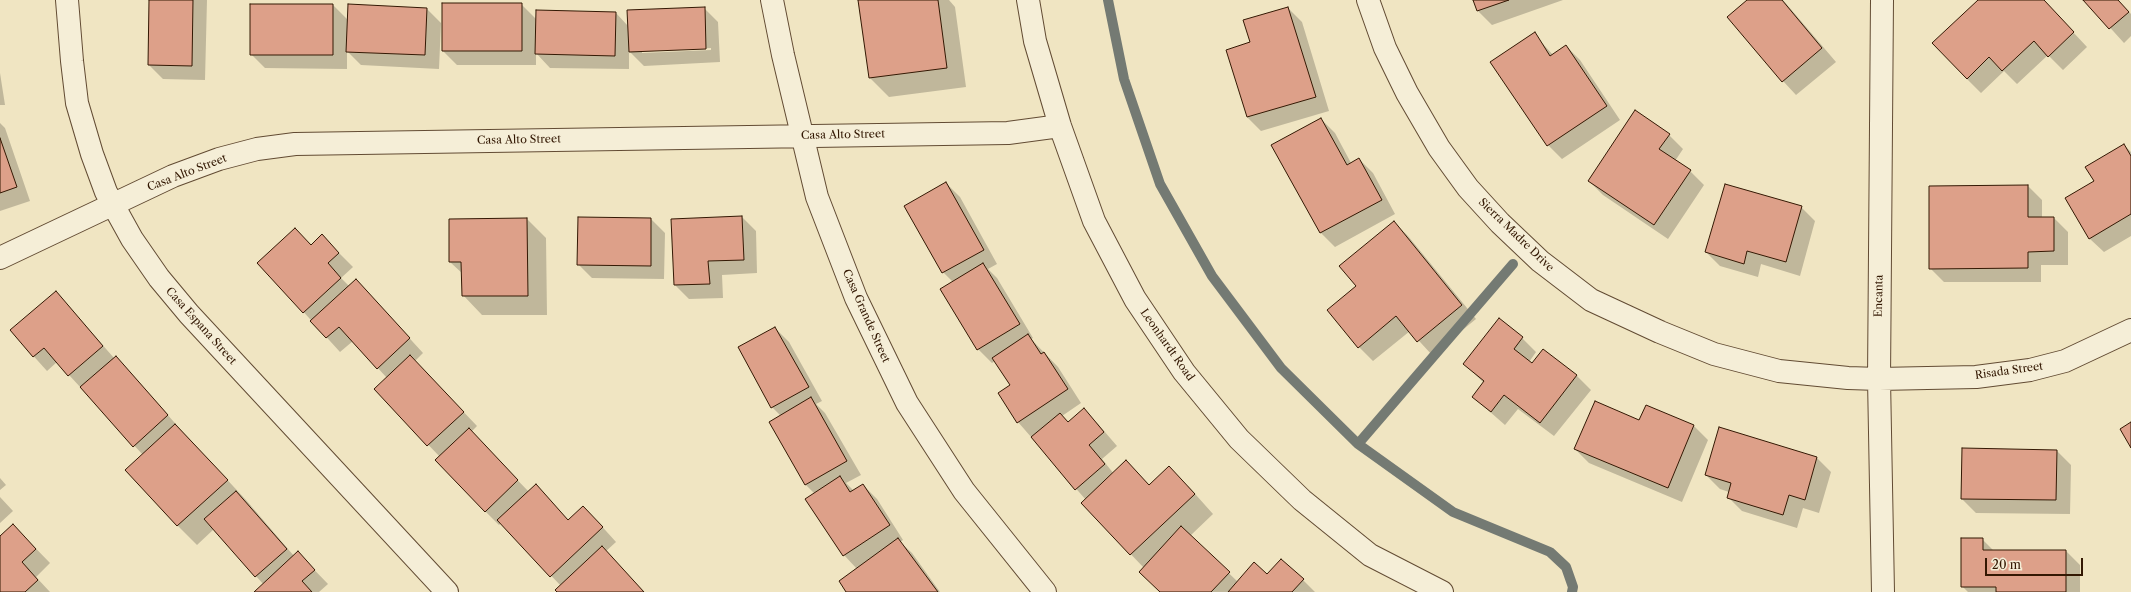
<!DOCTYPE html>
<html>
<head>
<meta charset="utf-8">
<style>
	body { margin:0 }
	#map { position:relative; width:2131px; height:592px; overflow:hidden; background:#f0e5c2; font-family:"Libre Caslon Text",serif }
	canvas { display:block }
	.scale { position:absolute; left:1985px; top:558px; width:98px; height:18px; box-sizing:border-box; border:2px solid #331803; border-top:0; padding-left:5px; font-size:12px; line-height:14px; white-space:nowrap; color:#331803; -webkit-text-stroke:3px #f5eed7; paint-order:stroke }
</style>
</head>
<body>
<div id="map">
<canvas width="2131" height="592"></canvas>
<div class="scale">20 m</div>
</div>
<script>
const ctx = document.querySelector('canvas').getContext('2d');
ctx.lineJoin = 'round';
function fillPath(path, color) {
  ctx.fillStyle = color;
  ctx.fill(path, 'evenodd');
}
function toPath(rows) {
  const path = new Path2D();
  for (const r of rows) {
    path.moveTo(r[0], r[1]);
    for (let i = 2; i < r.length; i += 2) path.lineTo(r[i], r[i + 1]);
  }
  return path;
}
function stroke(path, color, width, dash) {
  ctx.strokeStyle = color;
  ctx.lineWidth = width;
  ctx.lineCap = dash ? 'butt' : 'round';
  ctx.setLineDash(dash || []);
  ctx.stroke(path);
}
function write(font, color, halo, rows, align = 'center') {
  ctx.font = font + ' "Libre Caslon Text",serif';
  ctx.lineWidth = 3.5;
  ctx.setLineDash([]);
  ctx.textBaseline = 'middle';
  ctx.strokeStyle = halo;
  ctx.fillStyle = color;
  for (const [text, x, y, turn = 0] of rows) {
    ctx.save();
    ctx.translate(x, y);
    ctx.rotate((+turn || 0) * Math.PI / 180);
    ctx.textAlign = isNaN(turn) ? turn : align;
    if (halo) ctx.strokeText(text, 0, 0);
    ctx.fillText(text, 0, 0);
    ctx.restore();
  }
}
fillPath(toPath([
	[150,0,207,0,205,80,163,79,149,65],
	[859,0,949,0,955,7,966,87,889,97,870,78],
	[1474,0,1563,0,1492,25,1478,11],
	[1749,0,1783,0,1836,62,1796,95,1783,81],
	[1979,0,2043,0,2087,47,2063,70,2048,55,2017,84,2004,71,1981,93,1967,79],
	[2085,0,2118,0,2131,14,2131,36,2124,43],
	[521,4,537,20,616,13,628,26,704,8,718,22,720,62,644,66,629,51,629,69,550,68,536,53,536,65,457,65,443,51],
	[711,48,711,50,642,53,642,51],
	[333,5,348,20,427,9,441,23,439,69,361,65,347,51,347,69,265,68,251,54],
	[1288,8,1302,22,1329,111,1261,131,1247,117,1251,43],
	[1534,34,1553,55,1566,46,1580,60,1620,120,1562,159,1548,145],
	[0,73,5,105,0,105],
	[1321,119,1335,133,1351,163,1359,159,1373,173,1395,214,1335,247,1321,233,1273,146],
	[0,123,5,128,30,201,0,211],
	[1669,135,1683,149,1675,161,1690,171,1704,185,1668,239,1603,195,1589,181],
	[2124,145,2131,152,2131,236,2104,252,2090,239,2066,199,2095,181],
	[946,183,960,197,997,264,988,269,997,278,1033,338,1031,339,1058,367,1081,403,1062,416,1068,423,1084,410,1098,424,1117,446,1102,459,1114,474,1126,462,1150,486,1188,486,1213,514,1190,536,1238,582,1268,575,1303,580,1315,592,1160,592,1144,568,1082,503,1086,500,1018,422,1011,386,995,361,992,363,978,349,953,282,943,272,906,206],
	[2028,186,2042,200,2042,218,2054,218,2068,232,2068,265,2041,265,2041,282,1944,282,1930,268],
	[1801,207,1815,221,1800,276,1761,264,1758,277,1720,266,1706,252],
	[742,217,756,231,757,273,722,275,723,298,689,299,675,285],
	[527,219,546,238,547,315,482,315,463,295,463,274,450,262],
	[651,219,665,233,664,279,592,278,578,264],
	[1394,222,1408,236,1476,319,1432,355,1410,331,1373,361,1359,347,1357,287],
	[311,246,336,250,353,267,341,278,349,286,369,294,423,353,415,361,477,426,471,432,529,492,549,500,568,520,597,521,616,542,605,552,644,592,558,592,561,586,501,523,499,525,485,511,440,457,375,389,387,378,353,341,340,352,259,263],
	[56,292,114,358,115,357,129,371,181,430,246,500,294,556,298,553,328,584,319,592,256,592,264,585,214,529,197,545,178,526,126,470,143,455,57,362,47,371,11,331],
	[775,328,789,342,822,401,816,404,825,413,861,475,846,483,854,491,863,485,877,499,903,540,900,542,912,553,940,592,848,592,857,569,844,555,815,494,805,484,781,416,772,407],
	[1522,338,1536,352,1529,362,1532,365,1543,350,1577,376,1591,390,1554,436,1518,409,1505,425,1473,397,1484,383,1464,364],
	[1646,406,1694,426,1708,440,1682,502,1589,463,1575,449,1640,422],
	[2057,451,2071,465,2070,514,1976,513,1962,499],
	[1817,458,1831,472,1819,513,1803,508,1797,528,1742,511,1728,497,1729,492,1720,489,1706,475],
	[0,478,6,485,0,490],
	[0,497,13,511,0,523],
	[13,525,50,563,36,577,50,592,0,592,0,537],
	[1982,539,1994,551,2066,551,2080,565,2080,592,1968,592,1962,586]
]), '#0003');
stroke(toPath([
	[1108,0,1124,79,1160,184,1212,276,1281,368,1358,444,1453,512,1550,552,1566,567,1573,587,1572,592],
	[1358,444,1513,264]
]), '#747a73', 10);
const building = toPath([
	[149,0,193,0,192,66,148,65,149,0],
	[858,0,938,0,947,68,869,78,858,0],
	[1473,0,1509,0,1477,11,1473,0],
	[1747,0,1782,0,1822,48,1782,82,1727,17,1747,0],
	[1978,0,2044,0,2074,32,2048,57,2034,41,2002,71,1989,57,1967,79,1932,43,1978,0],
	[2083,0,2118,0,2129,12,2109,29,2083,0],
	[442,3,522,3,522,51,442,51,442,3],
	[250,4,333,4,333,55,250,55,250,4],
	[348,4,427,8,425,55,346,52,348,4],
	[705,7,706,49,629,52,627,10,705,7],
	[1288,7,1316,97,1247,117,1226,50,1250,42,1243,20,1288,7],
	[536,10,616,12,615,56,535,54,536,10],
	[1535,32,1550,56,1566,45,1607,106,1547,146,1490,62,1535,32],
	[1635,110,1670,134,1659,149,1691,170,1654,225,1588,181,1635,110],
	[1321,118,1347,165,1359,158,1382,200,1320,233,1271,145,1321,118],
	[0,138,17,187,0,193,0,138],
	[2124,144,2131,156,2131,214,2089,239,2065,198,2094,181,2085,167,2124,144],
	[946,182,984,250,942,273,904,206,946,182],
	[1725,184,1802,206,1786,262,1747,251,1744,264,1705,252,1725,184],
	[2028,185,2028,217,2054,217,2054,251,2028,252,2028,268,1929,269,1929,186,2028,185],
	[742,216,744,260,708,261,710,284,674,285,671,219,742,216],
	[578,217,651,218,651,266,577,265,578,217],
	[527,218,528,296,462,296,461,262,449,262,449,219,527,218],
	[1394,221,1462,305,1417,342,1396,316,1358,348,1327,310,1356,286,1339,266,1394,221],
	[295,228,311,245,322,234,339,253,328,263,341,278,303,313,257,263,295,228],
	[983,263,1020,324,977,350,940,289,983,263],
	[356,279,410,338,377,369,339,327,326,338,310,321,356,279],
	[56,291,103,346,68,376,44,348,33,357,10,330,56,291],
	[1499,318,1523,337,1514,349,1532,363,1543,349,1577,375,1540,423,1504,395,1491,412,1472,397,1484,381,1463,364,1499,318],
	[775,327,809,387,771,408,738,347,775,327],
	[1028,334,1041,354,1044,352,1068,389,1017,423,998,393,1010,385,992,358,1028,334],
	[410,355,464,412,427,446,374,389,410,355],
	[116,356,168,415,133,447,80,387,116,356],
	[811,397,847,461,805,485,769,422,811,397],
	[1595,401,1639,420,1646,405,1694,425,1668,488,1574,449,1595,401],
	[1084,408,1104,432,1089,445,1105,464,1075,490,1031,437,1060,413,1068,422,1084,408],
	[2131,422,2131,448,2120,429,2131,422],
	[175,424,228,480,177,526,125,470,175,424],
	[1719,427,1817,457,1805,500,1789,495,1783,515,1727,498,1731,483,1705,475,1719,427],
	[469,428,518,480,485,512,435,460,469,428],
	[1962,448,2057,450,2056,500,1961,499,1962,448],
	[1126,460,1149,485,1169,466,1195,494,1130,555,1081,503,1126,460],
	[840,476,850,492,863,484,890,525,843,556,805,499,840,476],
	[536,484,568,520,583,506,603,527,550,577,497,520,536,484],
	[236,491,287,549,255,577,204,519,236,491],
	[13,524,36,549,22,562,38,580,25,592,0,592,0,536,13,524],
	[1181,526,1230,572,1211,592,1160,592,1139,572,1181,526],
	[898,538,938,592,846,592,839,581,898,538],
	[1961,538,1983,538,1983,550,2066,550,2066,592,1996,592,1996,587,1961,587,1961,538],
	[602,546,644,592,557,592,555,590,602,546],
	[298,551,315,570,302,581,312,592,254,592,298,551],
	[1281,559,1304,579,1292,592,1228,592,1254,562,1267,574,1281,559]
]);
fillPath(building, '#dda089');
stroke(building, '#331803', 1);
const minor = toPath([
	[67,0,72,61,77,103,92,154,106,192,132,239,159,278,189,314,447,592],
	[772,0,783,55,817,197,856,298,907,403,964,491,1045,592],
	[1028,0,1035,41,1060,126,1094,221,1135,299,1184,372,1239,439,1302,500,1370,555,1442,592],
	[1368,0,1385,48,1407,93,1439,148,1468,188,1500,223,1540,261,1591,300,1660,332,1714,354,1779,371,1848,378,1879,379,1976,377,2030,370,2065,361,2131,330],
	[1882,0,1879,379,1883,592],
	[0,258,173,176,219,159,257,149,295,144,1008,133,1060,126]
]);
stroke(minor, '#624b33', 24);
stroke(minor, '#f5eed7', 22);
write('11px', '#331803', '#f5eed7', [
	["Casa Alto Street",843,135,-1],
	["Casa Alto Street",519,140,-1],
	["Casa Alto Street",187,173,-21],
	["Sierra Madre Drive",1516,235,44],
	["Encanta",1879,296,-89],
	["Casa Grande Street",866,316,66],
	["Casa Espana Street",201,326,48],
	["Leonhardt Road",1167,345,55],
	["Risada Street",2009,371,-8]
]);
</script>
</body>
</html>
